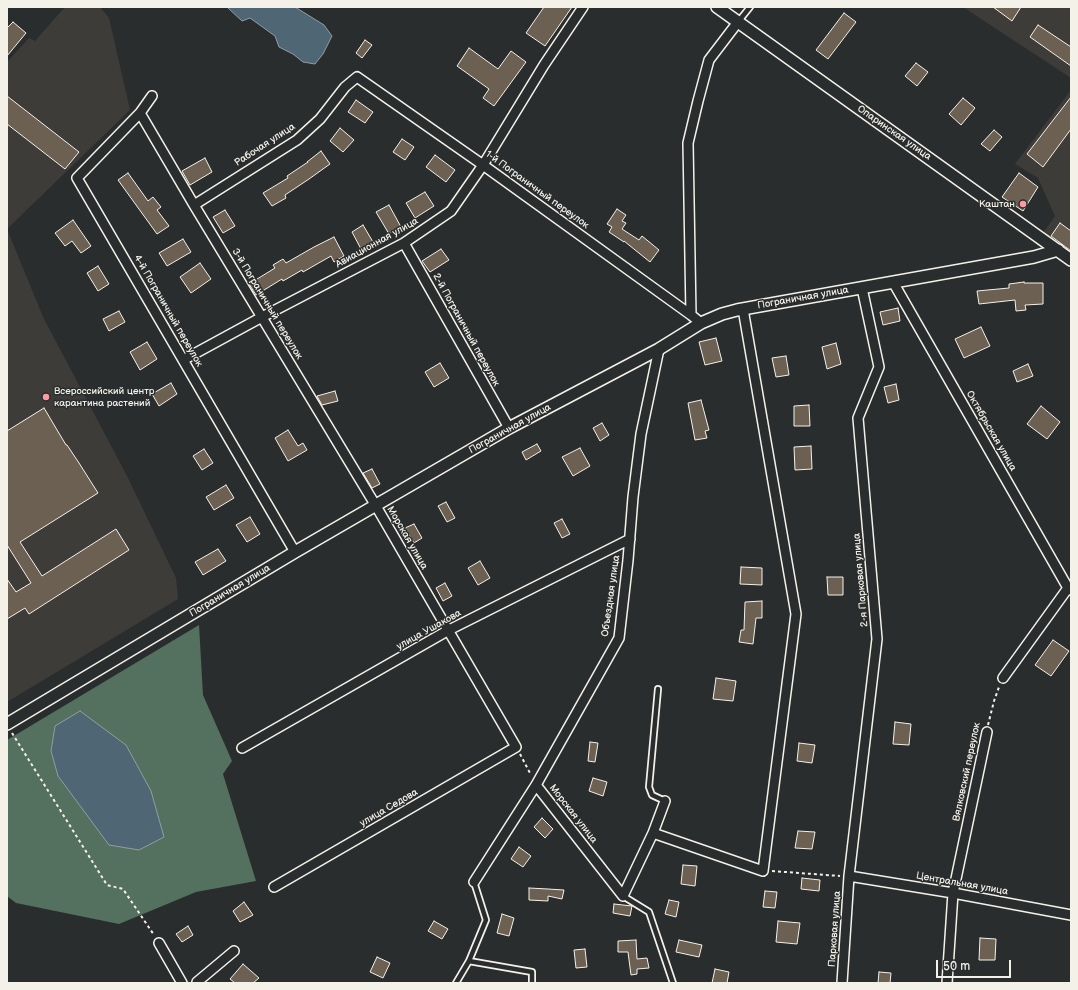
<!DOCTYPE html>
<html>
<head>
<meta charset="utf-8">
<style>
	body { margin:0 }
	#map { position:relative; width:1078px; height:990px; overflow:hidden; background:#2a2d2e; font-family:"Balsamiq Sans",sans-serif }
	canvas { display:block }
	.frame { position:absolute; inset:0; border:8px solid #f4f1e8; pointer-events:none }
	.scale { position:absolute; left:936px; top:960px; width:75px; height:18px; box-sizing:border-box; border:2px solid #f4f1e8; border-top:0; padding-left:5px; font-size:12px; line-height:14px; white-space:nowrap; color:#f4f1e8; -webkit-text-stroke:3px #2a2d2e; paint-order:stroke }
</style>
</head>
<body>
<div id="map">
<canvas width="1078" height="990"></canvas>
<div class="frame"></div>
<div class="scale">50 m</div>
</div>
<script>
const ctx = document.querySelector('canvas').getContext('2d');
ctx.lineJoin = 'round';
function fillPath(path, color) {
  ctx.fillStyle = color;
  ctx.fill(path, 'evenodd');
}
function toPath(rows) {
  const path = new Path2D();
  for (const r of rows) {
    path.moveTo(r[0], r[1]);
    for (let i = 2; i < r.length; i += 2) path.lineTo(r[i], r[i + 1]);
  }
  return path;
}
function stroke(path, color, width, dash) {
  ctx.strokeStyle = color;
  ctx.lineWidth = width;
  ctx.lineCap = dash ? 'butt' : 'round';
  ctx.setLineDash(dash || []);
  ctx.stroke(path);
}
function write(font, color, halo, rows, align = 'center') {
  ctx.font = font + ' "Balsamiq Sans",sans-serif';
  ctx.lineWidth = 3;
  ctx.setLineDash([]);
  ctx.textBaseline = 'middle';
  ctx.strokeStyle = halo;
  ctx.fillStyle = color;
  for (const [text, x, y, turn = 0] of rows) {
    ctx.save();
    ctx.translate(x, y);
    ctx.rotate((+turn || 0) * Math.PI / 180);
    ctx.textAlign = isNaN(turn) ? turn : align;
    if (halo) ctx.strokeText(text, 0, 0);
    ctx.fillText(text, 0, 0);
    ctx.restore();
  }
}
fillPath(toPath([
	[65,7,100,7,109,18,130,110,7,229,43,317,127,476,176,578,178,599,7,702,7,62,29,38,35,41],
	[963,7,1071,7,1071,78],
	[1071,90,1071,254,1043,233,1055,216,1038,178,1015,164]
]), '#3e3c39');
fillPath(toPath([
	[199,625,203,695,232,761,223,774,256,881,196,892,119,924,16,903,7,896,7,740]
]), '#54705e');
const water = toPath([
	[227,7,295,7,324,25,332,36,323,54,315,64,303,62,293,54,279,47,275,36,250,18,242,21,227,7],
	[80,711,126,745,151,791,164,837,139,850,109,845,58,776,51,751,55,726,80,711]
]);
fillPath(water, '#4f6674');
stroke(water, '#919ea2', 1);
const building = toPath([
	[544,7,572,7,545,46,526,33,544,7],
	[993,7,1021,7,1012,21,993,7],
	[844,13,856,22,828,59,816,50,844,13],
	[13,22,26,33,7,56,7,28,13,22],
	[1038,25,1071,47,1071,66,1030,37,1038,25],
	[365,40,372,45,362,58,356,53,365,40],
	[469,48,498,69,511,51,526,62,494,106,483,98,489,89,457,66,469,48],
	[916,63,928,72,917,86,905,76,916,63],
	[7,96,79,152,65,169,7,124,7,96],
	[1071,97,1071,129,1043,167,1027,154,1071,97],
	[963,98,975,108,961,125,949,114,963,98],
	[356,100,373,112,365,123,348,112,356,100],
	[340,128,354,140,343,152,330,141,340,128],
	[994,130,1002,137,990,151,981,144,994,130],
	[402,139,414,147,405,160,393,152,402,139],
	[321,151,330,164,309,179,285,195,286,198,272,206,263,193,288,178,287,176,308,162,307,162,321,151],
	[435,155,455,170,446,182,426,167,435,155],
	[205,158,212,172,190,185,182,171,205,158],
	[128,173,148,201,153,197,161,207,157,210,169,226,157,234,118,180,128,173],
	[1019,173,1038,187,1023,211,1002,197,1019,173],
	[425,192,434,206,415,218,406,203,425,192],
	[389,205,401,227,389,234,376,212,389,205],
	[617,209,626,215,622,221,626,223,622,229,639,240,642,236,659,250,650,262,624,241,624,242,609,232,612,227,607,224,617,209],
	[225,210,235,226,223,233,213,217,225,210],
	[73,220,91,246,81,253,72,241,65,246,55,233,73,220],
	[1060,223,1071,231,1071,251,1051,236,1060,223],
	[363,225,373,242,361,249,352,232,363,225],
	[334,237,344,256,334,262,331,256,303,272,302,270,283,281,282,279,256,295,249,284,275,268,273,265,283,259,286,263,314,247,334,237],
	[183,239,191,252,167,266,159,253,183,239],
	[441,249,449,260,430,272,422,261,441,249],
	[200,263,211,279,191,293,180,277,200,263],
	[98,266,109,284,98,291,87,273,98,266],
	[1024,282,1024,283,1043,283,1043,304,1025,305,1026,310,1016,311,1015,300,979,304,977,291,1009,288,1009,284,1024,282],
	[898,308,900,321,883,325,880,312,898,308],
	[119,311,125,322,109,331,103,319,119,311],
	[981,327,990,346,964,358,955,339,981,327],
	[716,338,722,361,705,365,699,342,716,338],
	[147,342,157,359,140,370,130,352,147,342],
	[836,343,841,364,827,369,822,347,836,343],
	[786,356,789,375,776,377,772,358,786,356],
	[440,363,449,378,434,387,425,372,440,363],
	[1028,364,1033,376,1017,382,1013,371,1028,364],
	[171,383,177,394,159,406,152,394,171,383],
	[896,384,899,400,888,403,884,387,896,384],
	[335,391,338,401,322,405,317,396,335,391],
	[701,400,709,430,705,431,707,438,695,440,688,403,701,400],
	[809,405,810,426,794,426,794,406,809,405],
	[1041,406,1060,422,1047,439,1027,424,1041,406],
	[44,408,66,445,67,445,79,463,98,493,20,542,42,576,116,529,129,550,29,614,25,608,7,619,7,579,16,592,31,583,7,545,7,431,44,408],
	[602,423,609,435,600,441,593,428,602,423],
	[288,430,298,446,303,443,307,450,288,461,275,438,288,430],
	[537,444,541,451,526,460,522,452,537,444],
	[811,446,812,469,795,470,794,447,811,446],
	[580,448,590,466,573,476,562,457,580,448],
	[204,449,213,463,202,470,193,456,204,449],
	[372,469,380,484,372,488,363,473,372,469],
	[226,485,234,498,214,510,206,497,226,485],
	[446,502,455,518,447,522,438,506,446,502],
	[250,517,260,534,247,542,236,525,250,517],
	[562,519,570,534,562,538,554,523,562,519],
	[414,524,422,538,414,543,405,528,414,524],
	[218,549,226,561,203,575,195,562,218,549],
	[480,561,490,578,478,585,468,568,480,561],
	[741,567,762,568,762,585,740,584,741,567],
	[827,577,843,577,843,595,828,595,827,577],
	[445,583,452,596,443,601,436,588,445,583],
	[762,601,762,618,756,618,753,644,739,642,741,630,744,630,745,602,762,601],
	[1053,640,1069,651,1051,676,1035,665,1053,640],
	[716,678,736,681,733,701,713,699,716,678],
	[895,722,911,724,909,745,893,744,895,722],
	[590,742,598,743,595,762,588,761,590,742],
	[799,743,815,745,812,763,797,761,799,743],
	[593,778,607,782,603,796,589,791,593,778],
	[542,818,553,829,545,838,534,827,542,818],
	[798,831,815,832,812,849,795,848,798,831],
	[519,847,531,856,523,867,511,859,519,847],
	[683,865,697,866,695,886,681,884,683,865],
	[802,878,820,880,819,891,801,889,802,878],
	[529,888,548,889,564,890,562,899,548,896,548,901,529,900,529,888],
	[765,891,777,892,775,908,763,907,765,891],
	[669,900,679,902,676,917,665,914,669,900],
	[244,902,253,915,240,922,233,911,244,902],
	[614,904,632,906,630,916,613,913,614,904],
	[502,914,514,918,509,936,497,933,502,914],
	[434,921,448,929,442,939,428,931,434,921],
	[778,921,800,923,797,944,776,942,778,921],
	[188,926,193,935,182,942,176,934,188,926],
	[980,938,996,939,995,960,979,960,980,938],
	[636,940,637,959,647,958,649,968,637,969,637,974,631,975,628,952,618,952,618,941,636,940],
	[679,940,702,945,699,957,676,952,679,940],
	[585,949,587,967,576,968,574,950,585,949],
	[377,957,390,963,383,978,370,972,377,957],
	[243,964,259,978,253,983,235,983,230,979,243,964],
	[715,969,729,972,727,983,712,983,715,969],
	[879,972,891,973,890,983,878,983,879,972]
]);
fillPath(building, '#6c6053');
stroke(building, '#f4f1e8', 1);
const service = toPath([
	[738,22,750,7],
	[658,689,649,787,652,795,665,801],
	[623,896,649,912,673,983],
	[469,961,532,972,532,983],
	[456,983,469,961,486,920,474,882]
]);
const minor = toPath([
	[152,96,140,113,77,178,295,552],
	[140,113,194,205,376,506,516,747,274,887],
	[194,205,297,140,320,119,345,87,357,77,483,165,691,315,701,323],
	[404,243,509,428],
	[893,282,1068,588,1071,590],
	[691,315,688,143,698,101,709,60,738,22],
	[183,360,262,317,404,243,451,211,483,165,544,65,583,7],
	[1003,678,1068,588],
	[242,748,447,631,630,539],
	[536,785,623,896,653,833,763,871,796,614,743,309],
	[653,833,665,801],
	[849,876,953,893,1071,915],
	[474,882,536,785,619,638,628,560,633,497,641,434,659,349],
	[159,943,182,983],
	[197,982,234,951],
	[842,983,849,876,877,639,858,418,879,367,862,288],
	[947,983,953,893,987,732]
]);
const tertiary = toPath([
	[717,7,1071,260],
	[7,724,295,552,509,428,659,349,701,323,722,314,737,310,1034,257,1058,250]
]);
stroke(service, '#f4f1e8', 8);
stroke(minor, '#f4f1e8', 12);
stroke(tertiary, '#f4f1e8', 14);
stroke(toPath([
	[988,725,994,701,999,687],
	[12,733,107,885,123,889,154,935],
	[520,754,531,775],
	[772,871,840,876]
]), '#f4f1e8', 2, [3, 3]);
stroke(service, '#2a2d2e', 4.5);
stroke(minor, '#2a2d2e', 9);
stroke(tertiary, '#2a2d2e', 11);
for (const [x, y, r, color] of [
	[1023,204,4,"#ff9aa2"],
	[46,397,4,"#ff9aa2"]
]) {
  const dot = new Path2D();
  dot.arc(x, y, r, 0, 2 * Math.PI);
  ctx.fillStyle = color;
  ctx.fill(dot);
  stroke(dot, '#2a2d2e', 1.5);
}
write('10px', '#f4f1e8', '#2a2d2e', [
	["Опаринская улица",894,133,35],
	["Рабочая улица",265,145,-33],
	["1-й Пограничный переулок",537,190,36],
	["Авиационная улица",377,243,-29],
	["Пограничная улица",803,298,-10],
	["3-й Пограничный переулок",267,304,59],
	["4-й Пограничный переулок",168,311,60],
	["2-й Пограничный переулок",466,330,61],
	["Пограничная улица",510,429,-29],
	["Октябрьская улица",991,431,60],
	["Морская улица",407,538,60],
	["2-я Парковая улица",861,580,-95],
	["Пограничная улица",230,591,-31],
	["Объездная улица",611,596,-82],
	["улица Ушакова",429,630,-29],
	["Вялковский переулок",967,772,-78],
	["улица Седова",389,808,-30],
	["Морская улица",573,814,52],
	["Центральная улица",962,884,10],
	["Парковая улица",835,929,-86]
]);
write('10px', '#f4f1e8', '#2a2d2e', [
	["Каштан",1015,204],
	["Всероссийский центр",54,391,"left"],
	["карантина растений",54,403,"left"]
], 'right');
</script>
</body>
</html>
